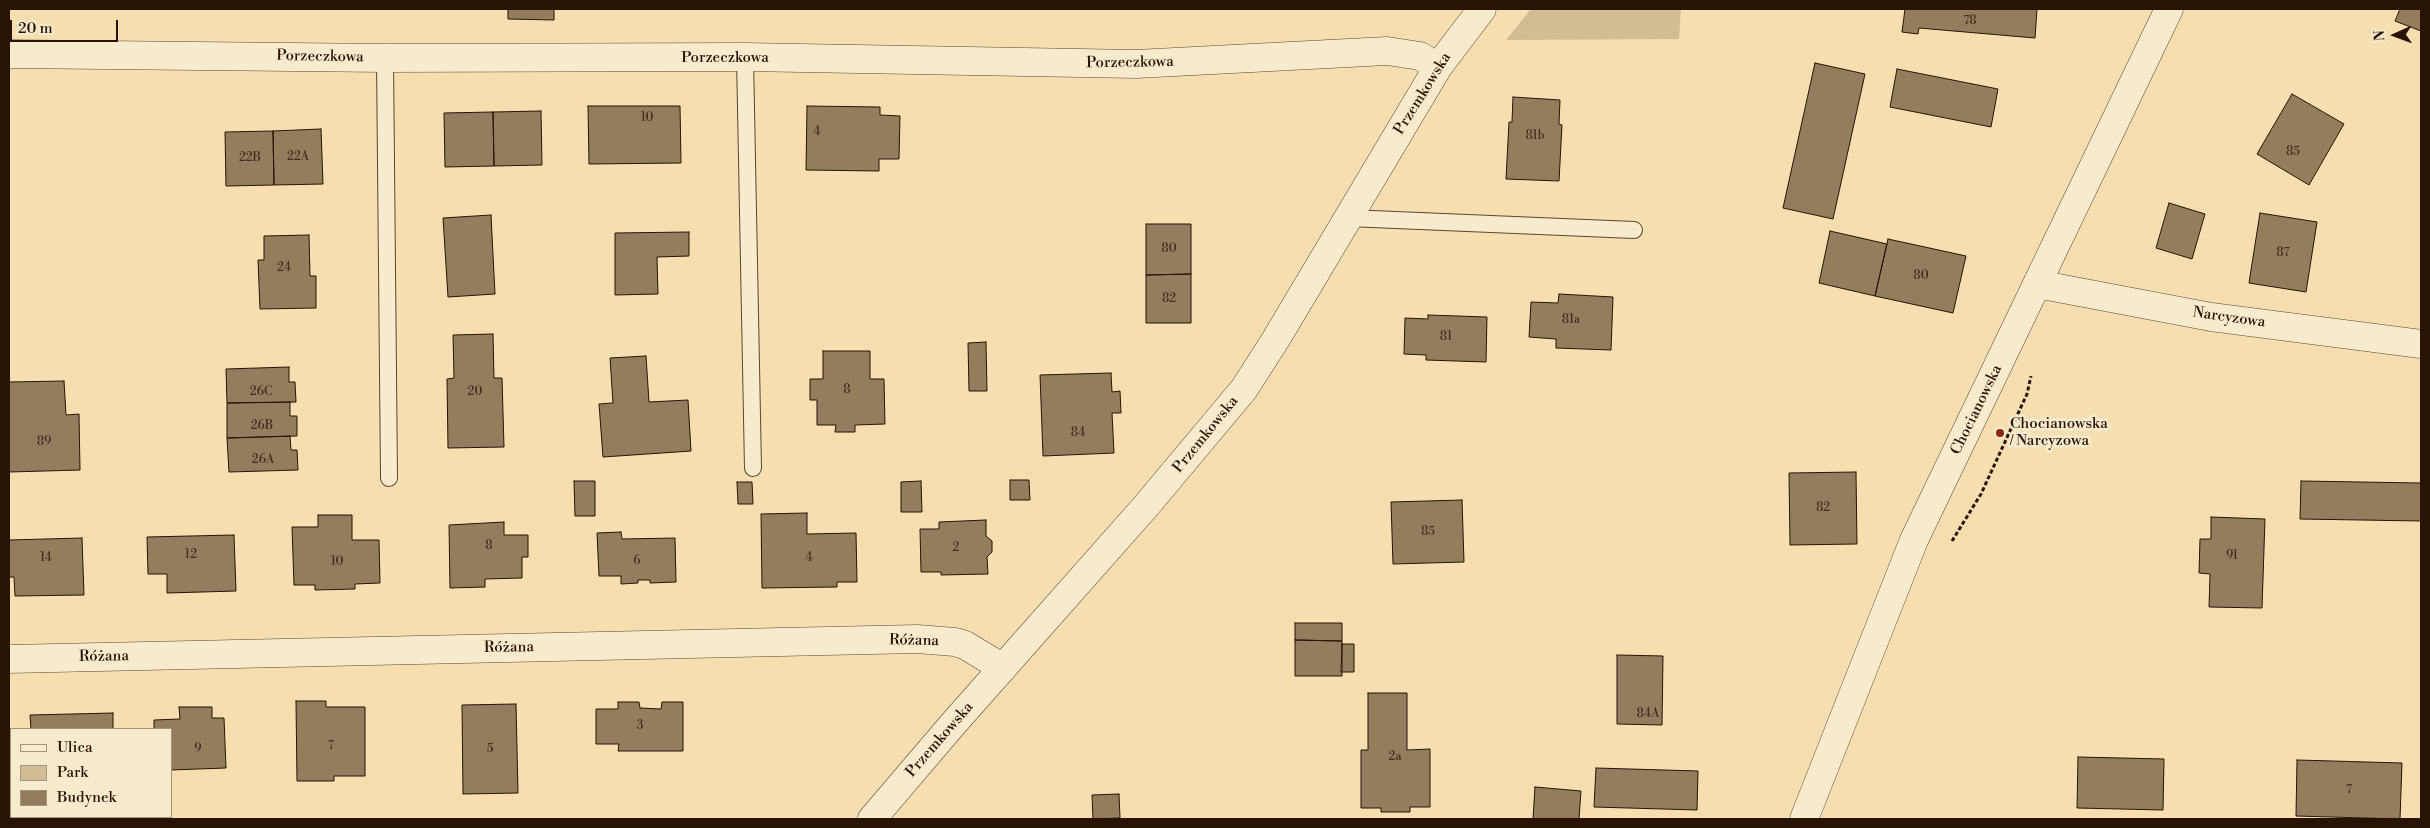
<!DOCTYPE html>
<html>
<head>
<meta charset="utf-8">
<style>
	body { margin:0 }
	#map { position:relative; width:2430px; height:828px; overflow:hidden; background:#f5dfb0; font-family:"Libre Bodoni",serif }
	canvas { display:block }
	.frame { position:absolute; inset:0; border:10px solid #291304; pointer-events:none }
	.legend { position:absolute; left:10px; top:728px; width:162px; height:90px; box-sizing:border-box; background:#f8eacc; border:1px solid #a5947c; margin:0; padding:6px 9px; list-style:none; font-size:15px; color:#291304 }
	.legend li { display:flex; align-items:center; gap:10px; height:25px }
	.legend b { width:25px; border:1px solid #a5947c }
	.north { position:absolute; left:2370px; top:10px; width:50px; height:50px; -webkit-text-stroke:4px #f8eacc; paint-order:stroke; rotate:268deg; font-size:14px; font-weight:700; line-height:20px; text-align:center; color:#291304 }
	.north::after { content:''; display:block; margin:auto; width:18px; height:22px; background:#291304; clip-path:polygon(50% 0,100% 100%,50% 72%,0 100%) }
	.scale { position:absolute; left:10px; top:20px; width:108px; height:22px; box-sizing:border-box; border:2px solid #291304; border-top:0; padding-left:6px; font-size:15px; line-height:18px; white-space:nowrap; color:#291304; -webkit-text-stroke:4px #f8eacc; paint-order:stroke }
</style>
</head>
<body>
<div id="map">
<canvas width="2430" height="828"></canvas>
<div class="frame"></div>
<ul class="legend">
<li><b style="height:6px;background:#f8eacc"></b>Ulica</li>
<li><b style="height:14px;background:#d2bc93"></b>Park</li>
<li><b style="height:14px;background:#937d5d"></b>Budynek</li>
</ul>
<div class="north">N</div>
<div class="scale">20 m</div>
</div>
<script>
const ctx = document.querySelector('canvas').getContext('2d');
ctx.lineJoin = 'round';
function fillPath(path, color) {
  ctx.fillStyle = color;
  ctx.fill(path, 'evenodd');
}
function toPath(rows) {
  const path = new Path2D();
  for (const r of rows) {
    path.moveTo(r[0], r[1]);
    for (let i = 2; i < r.length; i += 2) path.lineTo(r[i], r[i + 1]);
  }
  return path;
}
function stroke(path, color, width, dash) {
  ctx.strokeStyle = color;
  ctx.lineWidth = width;
  ctx.lineCap = dash ? 'butt' : 'round';
  ctx.setLineDash(dash || []);
  ctx.stroke(path);
}
function write(font, color, halo, rows, align = 'center') {
  ctx.font = font + ' "Libre Bodoni",serif';
  ctx.lineWidth = 5;
  ctx.setLineDash([]);
  ctx.textBaseline = 'middle';
  ctx.strokeStyle = halo;
  ctx.fillStyle = color;
  for (const [text, x, y, turn = 0] of rows) {
    ctx.save();
    ctx.translate(x, y);
    ctx.rotate((+turn || 0) * Math.PI / 180);
    ctx.textAlign = isNaN(turn) ? turn : align;
    if (halo) ctx.strokeText(text, 0, 0);
    ctx.fillText(text, 0, 0);
    ctx.restore();
  }
}
fillPath(toPath([
	[1531,9,1681,9,1679,39,1506,40]
]), '#d2bc93');
const building = toPath([
	[508,9,554,9,554,20,508,19,508,9],
	[1905,9,2037,9,2035,38,1919,28,1918,34,1902,32,1905,9],
	[2400,9,2421,9,2421,31,2395,21,2400,9],
	[1815,63,1865,74,1833,219,1783,208,1815,63],
	[1897,69,1998,89,1991,127,1890,107,1897,69],
	[2292,94,2344,124,2309,185,2257,154,2292,94],
	[1513,97,1560,100,1559,124,1562,125,1559,181,1506,179,1509,122,1512,122,1513,97],
	[588,106,680,106,681,163,589,164,588,106],
	[807,106,880,107,880,115,900,116,899,159,879,159,879,171,806,170,807,106],
	[541,111,542,165,494,166,493,112,541,111],
	[493,112,494,166,445,167,444,113,493,112],
	[321,129,323,184,274,185,273,131,321,129],
	[273,131,274,185,226,186,225,132,273,131],
	[2169,203,2205,214,2192,259,2156,248,2169,203],
	[2260,213,2317,222,2306,292,2249,283,2260,213],
	[491,215,495,294,448,297,443,218,491,215],
	[1146,224,1191,224,1191,274,1146,275,1146,224],
	[1830,231,1887,244,1875,296,1819,283,1830,231],
	[689,232,689,256,657,257,658,294,615,295,615,233,689,232],
	[309,235,310,276,316,276,316,308,260,309,258,260,264,260,264,236,309,235],
	[1888,239,1966,256,1953,313,1875,296,1888,239],
	[1191,274,1191,323,1146,323,1146,275,1191,274],
	[1559,294,1613,297,1611,350,1556,348,1556,339,1529,337,1531,302,1558,303,1559,294],
	[1428,315,1487,317,1486,362,1426,360,1426,355,1404,354,1405,318,1428,319,1428,315],
	[493,334,494,378,502,378,504,447,448,448,447,379,454,378,453,335,493,334],
	[986,342,987,391,969,391,968,343,986,342],
	[823,351,870,351,870,379,884,379,885,424,855,425,855,432,835,432,836,425,817,425,817,400,810,400,810,379,823,379,823,351],
	[646,356,649,402,688,400,691,451,603,457,599,404,613,403,610,358,646,356],
	[289,367,289,382,295,382,296,402,227,403,226,369,289,367],
	[1111,373,1112,392,1120,391,1121,413,1112,413,1114,453,1043,456,1040,375,1111,373],
	[64,381,66,415,79,414,80,470,9,472,9,382,64,381],
	[290,402,290,416,297,416,297,436,227,438,227,403,290,402],
	[290,436,291,450,297,450,298,470,229,472,227,438,290,436],
	[1856,472,1857,544,1790,545,1789,473,1856,472],
	[1010,480,1029,480,1030,500,1010,500,1010,480],
	[574,481,595,481,595,516,575,516,574,481],
	[921,481,922,512,901,512,901,482,921,481],
	[2301,481,2421,483,2421,521,2300,519,2301,481],
	[737,482,752,482,753,504,738,504,737,482],
	[1462,500,1464,562,1393,564,1391,502,1462,500],
	[807,513,807,534,856,533,857,582,837,582,837,587,762,588,761,514,807,513],
	[318,515,352,515,352,540,379,540,380,583,355,584,355,589,315,590,315,585,294,585,292,527,318,527,318,515],
	[2211,517,2265,519,2262,608,2209,607,2210,574,2199,573,2200,539,2211,539,2211,517],
	[986,520,986,536,992,541,992,552,987,557,988,574,941,575,941,572,921,572,920,529,939,529,939,522,986,520],
	[504,522,504,535,528,535,528,557,522,557,522,578,485,579,485,587,450,588,449,525,504,522],
	[621,532,622,539,675,538,676,582,650,583,650,580,638,580,638,583,621,584,621,576,599,576,597,533,621,532],
	[234,535,236,591,167,593,167,574,148,574,147,537,234,535],
	[82,538,84,595,15,596,14,577,9,577,9,540,82,538],
	[1295,623,1342,623,1342,641,1295,640,1295,623],
	[1295,640,1342,641,1342,676,1295,676,1295,640],
	[1342,644,1354,644,1354,672,1341,672,1342,644],
	[1617,655,1663,656,1662,725,1617,724,1617,655],
	[1368,693,1407,693,1407,750,1430,749,1430,807,1410,807,1410,812,1381,812,1381,808,1361,808,1361,750,1368,750,1368,693],
	[296,701,326,701,326,707,365,707,365,776,334,776,334,781,297,781,296,701],
	[618,702,639,702,640,708,661,709,662,702,683,702,683,751,618,751,619,744,596,744,596,709,618,709,618,702],
	[516,704,518,793,463,794,462,705,516,704],
	[179,707,212,707,212,718,224,718,226,768,171,770,171,729,154,729,154,720,180,719,179,707],
	[113,713,113,729,31,729,30,715,113,713],
	[2078,757,2164,759,2163,810,2077,808,2078,757],
	[2297,760,2402,763,2400,819,2296,816,2297,760],
	[1596,768,1698,771,1697,810,1594,807,1596,768],
	[1535,787,1581,791,1579,819,1533,819,1535,787],
	[1119,794,1120,818,1093,819,1092,795,1119,794]
]);
fillPath(building, '#937d5d');
stroke(building, '#291304', 1);
const service = toPath([
	[745,57,753,468],
	[385,58,389,478],
	[1348,218,1634,230]
]);
const minor = toPath([
	[9,54,385,58,745,57,1136,64,1387,51,1420,56,1438,67],
	[2037,284,2211,317,2421,344],
	[9,659,917,639,955,642,965,645,1003,668],
	[872,819,953,724,1146,506,1244,389,1276,339,1438,67,1482,9]
]);
const tertiary = toPath([
	[1804,819,1914,540,2169,9]
]);
stroke(service, '#5c462f', 18);
stroke(minor, '#5c462f', 29);
stroke(tertiary, '#5c462f', 29);
stroke(toPath([
	[1952,541,1981,494,2027,394,2031,376]
]), '#291304', 3, [4, 2.5]);
stroke(service, '#f8eacc', 16);
stroke(minor, '#f8eacc', 28);
stroke(tertiary, '#f8eacc', 28);
for (const [x, y, r, color] of [
	[2000,433,5,"#8f2418"]
]) {
  const dot = new Path2D();
  dot.arc(x, y, r, 0, 2 * Math.PI);
  ctx.fillStyle = color;
  ctx.fill(dot);
  stroke(dot, '#f8eacc', 2);
}
write('12px', '#442e1a', null, [
	["78",1970,21],
	["10",647,118],
	["4",817,132],
	["81b",1535,136],
	["85",2293,152],
	["22A",298,157],
	["22B",250,158],
	["80",1169,249],
	["87",2283,253],
	["24",284,268],
	["80",1921,276],
	["82",1169,299],
	["81a",1571,320],
	["81",1446,337],
	["8",847,390],
	["26C",261,392],
	["20",475,392],
	["26B",262,426],
	["84",1078,433],
	["89",44,442],
	["26A",263,460],
	["82",1823,508],
	["85",1428,532],
	["8",489,546],
	["2",956,548],
	["12",191,555],
	["91",2232,556],
	["14",46,558],
	["4",809,558],
	["6",637,561],
	["10",337,562],
	["84A",1648,714],
	["3",640,726],
	["7",331,746],
	["9",198,749],
	["5",490,749],
	["2a",1395,757],
	["7",2349,790]
]);
write('15px', '#291304', '#f8eacc', [
	["Porzeczkowa",320,57,1],
	["Porzeczkowa",725,58],
	["Porzeczkowa",1130,63,-1],
	["Przemkowska",1423,94,-58],
	["Narcyzowa",2229,318,8],
	["Chocianowska",1977,410,-64],
	["Przemkowska",1206,435,-51],
	["Różana",914,641,1],
	["Różana",509,648,-1],
	["Różana",104,657,-1],
	["Przemkowska",940,740,-49]
]);
write('15px', '#291304', '#f8eacc', [
	["Chocianowska",2010,424],
	["/ Narcyzowa",2010,441]
], 'left');
</script>
</body>
</html>
